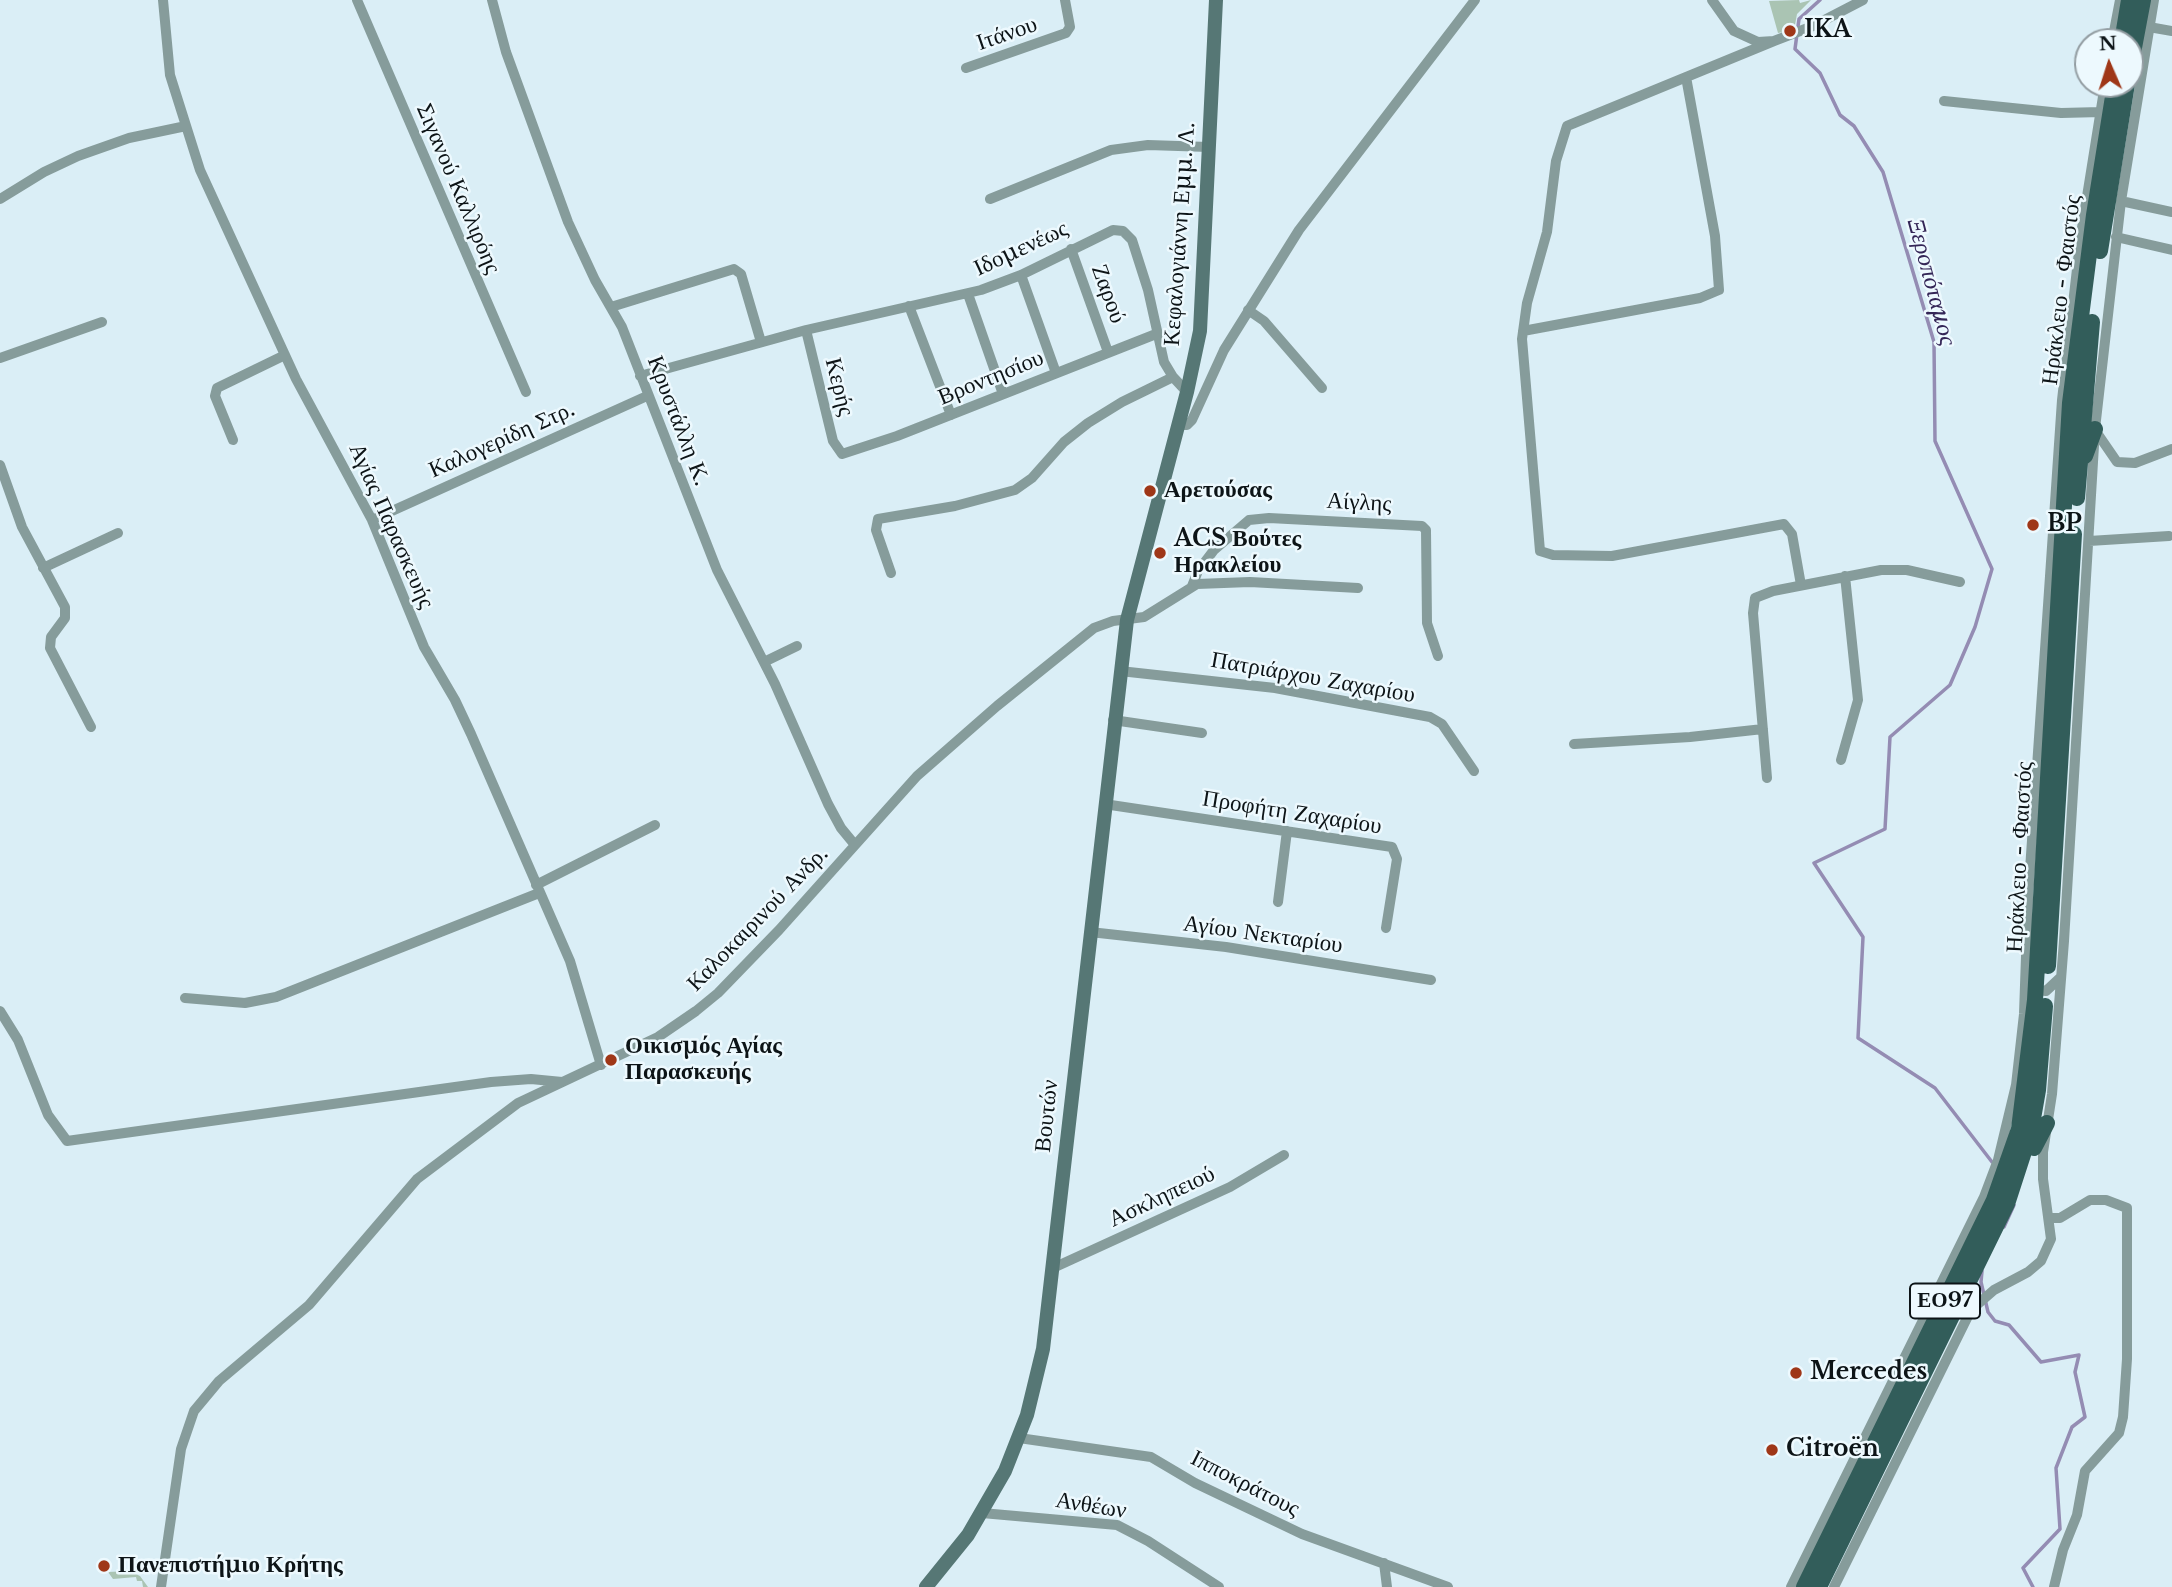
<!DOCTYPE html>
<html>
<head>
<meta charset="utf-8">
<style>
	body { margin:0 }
	#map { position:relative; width:2172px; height:1587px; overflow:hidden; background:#daeef6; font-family:"Libre Baskerville",serif }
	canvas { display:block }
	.north { position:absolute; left:2074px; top:28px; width:70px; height:70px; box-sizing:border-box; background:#edf9fe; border:2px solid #939da2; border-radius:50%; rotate:357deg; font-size:19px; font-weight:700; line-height:28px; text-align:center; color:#0d1417 }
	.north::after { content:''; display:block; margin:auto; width:24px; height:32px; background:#9f3718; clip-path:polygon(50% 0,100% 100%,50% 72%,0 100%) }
</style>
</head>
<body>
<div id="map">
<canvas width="2172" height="1587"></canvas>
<div class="north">N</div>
</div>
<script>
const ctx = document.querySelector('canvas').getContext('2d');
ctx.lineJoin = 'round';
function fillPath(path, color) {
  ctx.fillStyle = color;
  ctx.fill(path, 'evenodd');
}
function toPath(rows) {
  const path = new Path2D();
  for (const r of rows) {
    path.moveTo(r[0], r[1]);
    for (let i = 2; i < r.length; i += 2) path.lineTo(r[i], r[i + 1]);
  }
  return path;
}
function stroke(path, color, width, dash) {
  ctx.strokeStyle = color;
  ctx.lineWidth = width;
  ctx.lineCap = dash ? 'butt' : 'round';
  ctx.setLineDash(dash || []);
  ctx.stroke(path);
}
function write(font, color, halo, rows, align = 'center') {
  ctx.font = font + ' "Libre Baskerville",serif';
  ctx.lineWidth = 5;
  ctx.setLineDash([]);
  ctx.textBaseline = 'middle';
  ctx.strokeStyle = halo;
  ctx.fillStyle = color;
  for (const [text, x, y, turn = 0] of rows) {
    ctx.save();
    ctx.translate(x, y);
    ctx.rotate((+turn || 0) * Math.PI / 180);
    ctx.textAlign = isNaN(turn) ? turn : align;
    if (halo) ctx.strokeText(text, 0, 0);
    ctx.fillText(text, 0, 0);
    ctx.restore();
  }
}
fillPath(toPath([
	[1799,0,1800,3,1811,0,1797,14,1794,30,1778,33,1769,1],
	[129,1571,140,1576,148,1587,143,1587,142,1581,137,1581,136,1577,113,1579,108,1572]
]), '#aac4b3');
stroke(toPath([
	[1820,0,1799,19,1795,49,1820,73,1840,115,1854,126,1883,172,1934,342,1935,441,1992,569,1975,627,1950,685,1890,737,1885,829,1814,863,1863,937,1858,1038,1935,1088,1992,1162],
	[2004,1227,2014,1205],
	[1982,1271,1981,1282,1988,1312,1995,1321,2009,1325,2041,1362,2079,1355,2075,1372,2085,1417,2072,1427,2056,1468,2060,1529,2023,1568,2033,1587]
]), '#948cb3', 3.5);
stroke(toPath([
	[163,0,170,75,200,170,296,379,372,520,424,647,455,700,471,734,570,961,601,1065],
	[357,0,526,392],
	[492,0,506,52,568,222,595,280,622,327,717,570,775,684,828,804,841,828,855,845],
	[1712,0,1734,31,1758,42,1774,41,1813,26,1863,0],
	[2149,27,2172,31],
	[1774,41,1567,126,1556,161,1547,232,1527,303,1522,339,1540,551,1553,555,1612,556,1784,524,1792,534,1801,585],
	[2112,42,2120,0],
	[966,68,1066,33,1070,27,1065,0],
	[1944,101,2061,113,2101,112],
	[0,199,44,172,78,156,129,138,186,126],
	[990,199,1111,150,1148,145,1209,147],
	[2121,201,2172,212],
	[2116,237,2172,250],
	[1071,249,1108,352],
	[1021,275,1056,373],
	[968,294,1003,394],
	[909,306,951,415],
	[611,307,734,269,741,274,761,342],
	[1248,310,1264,321,1322,388],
	[806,330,833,441,842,454,897,436,1156,334],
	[1523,331,1700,298,1719,290,1715,236,1686,77],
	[0,358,102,322],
	[640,376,806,330,981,290,1021,275,1113,230,1123,231,1132,240,1148,290,1164,362,1173,377,1187,392],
	[1179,425,1187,425,1192,420,1224,350,1299,230,1475,0],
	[2095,430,2117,462,2135,463,2172,449],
	[233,440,215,396,217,388,285,355],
	[0,465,22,527,65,607,65,618,51,637,50,648,91,727],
	[372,520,647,396],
	[2089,541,2169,536],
	[43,568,118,533],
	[891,573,876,530,878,519,955,506,1015,490,1032,478,1064,442,1088,423,1122,402,1173,377],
	[1192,586,1198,571,1214,550,1249,520,1269,518,1422,526,1426,530,1427,623,1438,656],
	[764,662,797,646],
	[1120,671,1275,688,1430,717,1442,724,1474,771],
	[1113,720,1202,733],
	[1574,744,1690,737,1763,729],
	[1841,760,1858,700,1845,576],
	[1767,778,1753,613,1755,598,1773,591,1881,570,1907,570,1960,582],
	[1104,804,1392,847,1397,859,1386,928],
	[536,885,655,825],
	[1278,902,1287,831],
	[1090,932,1226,947,1431,980],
	[2034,990,2046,991,2061,977],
	[185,998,245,1003,276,997,539,893],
	[0,1011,18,1040,48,1115,67,1141,491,1082,531,1079,562,1082],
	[2050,1218,2060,1218,2090,1200,2106,1200,2127,1208,2127,1359,2123,1417,2119,1433,2085,1471,2077,1515,2063,1550,2054,1587],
	[1053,1268,1230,1187,1284,1155],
	[1019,1438,1151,1457,1195,1483,1302,1534,1448,1587],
	[982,1513,1117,1525,1148,1541,1219,1587],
	[1384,1563,1387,1587],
	[161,1587,181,1449,194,1411,219,1381,309,1305,417,1179,518,1103,658,1037,696,1011,718,993,779,930,917,776,997,706,1094,628,1113,621,1144,617,1197,584,1250,582,1358,588],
	[1791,1587,1984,1197,1998,1160,2016,1085,2024,1014,2028,899,2062,400,2081,234,2105,84],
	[1834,1587,1971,1310,1994,1290,2028,1272,2041,1261,2051,1239,2043,1179,2043,1152,2052,1094,2064,941,2095,429,2121,201,2154,0]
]), '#869c9b', 10);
stroke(toPath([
	[926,1587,968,1535,1005,1471,1027,1415,1043,1349,1127,620,1187,392,1200,331,1216,0]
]), '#567775', 14);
stroke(toPath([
	[2122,42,2129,0],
	[2130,69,2143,0],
	[2100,251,2127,84],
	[2085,456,2095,429],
	[2077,498,2092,322],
	[2048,966,2074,534],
	[2034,1148,2047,1123],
	[1804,1587,1994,1200,2019,1129,2035,1000,2070,403,2094,215,2115,84],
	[1819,1587,2007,1204,2031,1130,2038,1090,2045,1006]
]), '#325d5a', 16);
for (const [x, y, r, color] of [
	[1790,31,7,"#9f3718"],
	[1150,491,7,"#9f3718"],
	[2033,525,7,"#9f3718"],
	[1160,553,7,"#9f3718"],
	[611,1060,7,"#9f3718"],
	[1796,1373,7,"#9f3718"],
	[1772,1450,7,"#9f3718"],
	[104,1566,7,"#9f3718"]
]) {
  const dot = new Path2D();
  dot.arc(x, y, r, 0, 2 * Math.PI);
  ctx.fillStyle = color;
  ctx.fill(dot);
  stroke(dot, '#edf9fe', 2.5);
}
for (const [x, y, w] of [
	[1945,1301,70]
]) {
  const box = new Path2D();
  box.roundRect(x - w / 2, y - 17.5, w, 35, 5);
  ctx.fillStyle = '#edf9fe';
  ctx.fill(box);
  stroke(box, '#0d1417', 2);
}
write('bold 21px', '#0d1417', null, [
	["ΕΟ97",1945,1301]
]);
write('bold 23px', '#0d1417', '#edf9fe', [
	["IKA",1804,31],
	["Αρετούσας",1164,491],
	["BP",2047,525],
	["ACS Βούτες",1174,540],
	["Ηρακλείου",1174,566],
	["Οικισμός Αγίας",625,1047],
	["Παρασκευής",625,1073],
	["Mercedes",1810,1373],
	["Citroën",1786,1450],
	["Πανεπιστήμιο Κρήτης",118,1566]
], 'left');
write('23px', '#0d1417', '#edf9fe', [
	["Ιτάνου",1007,34,-19],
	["Σιγανού Καλλιρόης",458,189,67],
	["Κεφαλογιάννη Εμμ. Λ.",1180,234,-86],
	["Ιδομενέως",1021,249,-25],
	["Ηράκλειο - Φαιστός",2062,290,-83],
	["Ζαρού",1108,294,70],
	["Βροντησίου",991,378,-22],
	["Κερής",839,387,76],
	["Κρυστάλλη Κ.",678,421,69],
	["Καλογερίδη Στρ.",502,440,-24],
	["Αίγλης",1359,503,3],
	["Αγίας Παρασκευής",391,526,66],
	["Πατριάρχου Ζαχαρίου",1313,678,10],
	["Προφήτη Ζαχαρίου",1292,813,9],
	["Ηράκλειο - Φαιστός",2020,857,-87],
	["Καλοκαιρινού Ανδρ.",758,919,-46],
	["Αγίου Νεκταρίου",1263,935,8],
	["Βουτών",1047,1116,-84],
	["Ασκληπειού",1162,1197,-25],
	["Ιπποκράτους",1245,1484,27],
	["Ανθέων",1091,1506,9]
]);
write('italic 24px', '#342657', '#edf9fe', [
	["Ξεροπόταμος",1931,282,75]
]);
</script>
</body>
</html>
